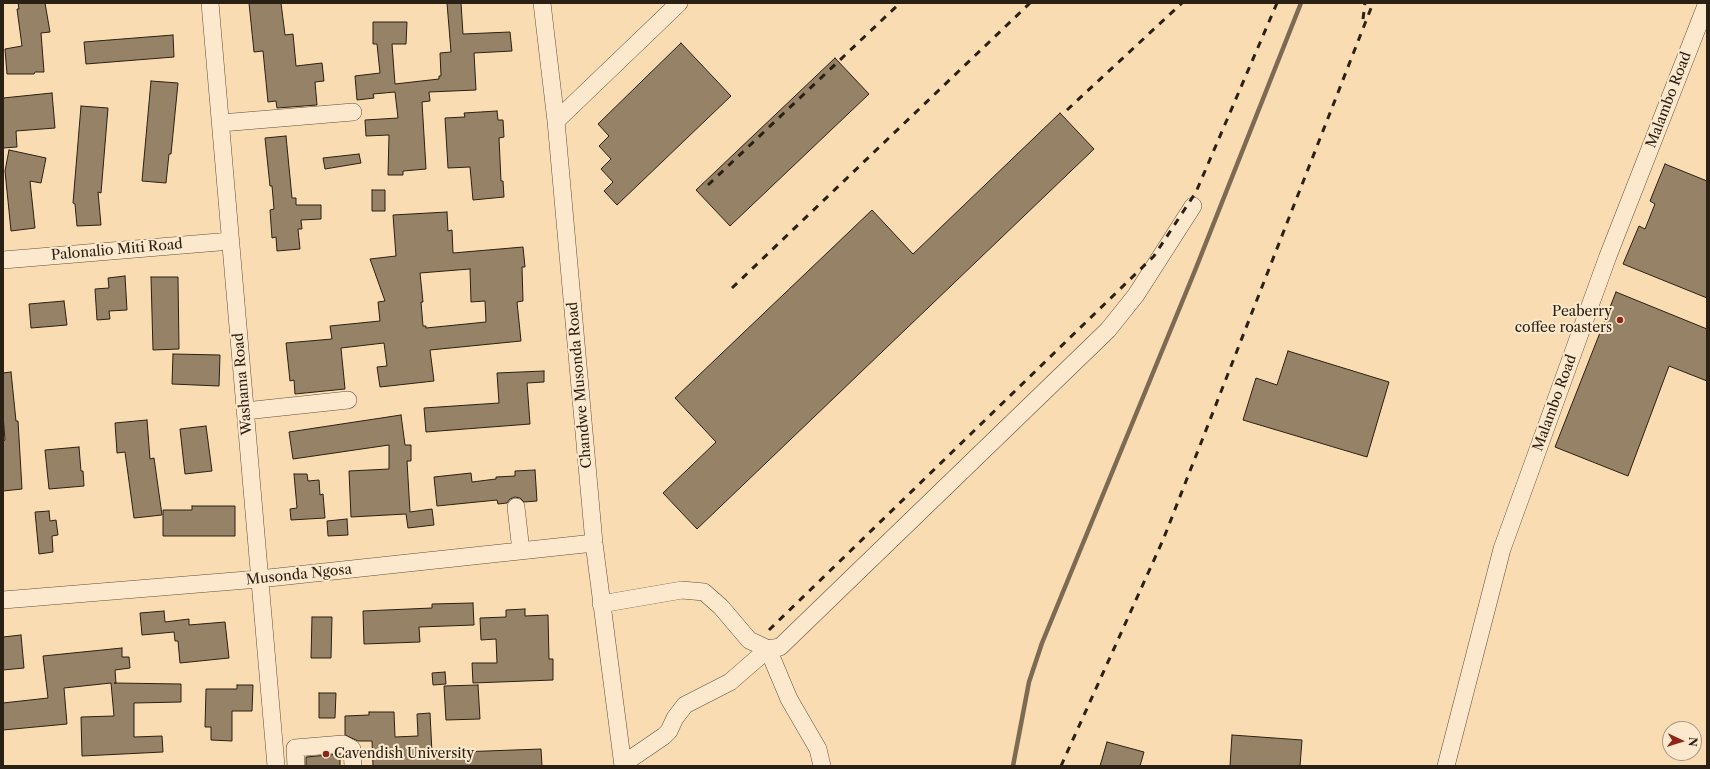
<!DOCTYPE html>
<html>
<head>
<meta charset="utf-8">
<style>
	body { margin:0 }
	#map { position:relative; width:1710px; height:769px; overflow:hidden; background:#fadcb2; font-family:"Libre Caslon Text",serif }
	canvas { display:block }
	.frame { position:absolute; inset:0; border:4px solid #2a2013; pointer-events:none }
	.north { position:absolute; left:1662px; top:721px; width:40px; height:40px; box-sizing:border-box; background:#fce8cd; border:1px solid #a89883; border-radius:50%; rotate:94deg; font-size:11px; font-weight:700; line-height:16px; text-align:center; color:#2a2013 }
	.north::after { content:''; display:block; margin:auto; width:14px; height:18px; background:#8f2418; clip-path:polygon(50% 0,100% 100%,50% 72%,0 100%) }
</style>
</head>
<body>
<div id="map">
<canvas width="1710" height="769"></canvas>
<div class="frame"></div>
<div class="north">N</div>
</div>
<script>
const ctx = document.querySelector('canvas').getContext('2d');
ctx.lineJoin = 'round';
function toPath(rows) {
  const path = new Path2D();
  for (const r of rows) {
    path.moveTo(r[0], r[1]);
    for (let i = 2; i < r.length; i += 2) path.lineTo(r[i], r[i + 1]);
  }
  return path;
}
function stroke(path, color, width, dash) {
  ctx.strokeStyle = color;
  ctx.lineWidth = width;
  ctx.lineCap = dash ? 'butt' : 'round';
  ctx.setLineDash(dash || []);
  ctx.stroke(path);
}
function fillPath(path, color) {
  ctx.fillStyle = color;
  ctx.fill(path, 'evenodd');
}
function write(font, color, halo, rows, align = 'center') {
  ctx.font = font + ' "Libre Caslon Text",serif';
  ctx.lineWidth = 4;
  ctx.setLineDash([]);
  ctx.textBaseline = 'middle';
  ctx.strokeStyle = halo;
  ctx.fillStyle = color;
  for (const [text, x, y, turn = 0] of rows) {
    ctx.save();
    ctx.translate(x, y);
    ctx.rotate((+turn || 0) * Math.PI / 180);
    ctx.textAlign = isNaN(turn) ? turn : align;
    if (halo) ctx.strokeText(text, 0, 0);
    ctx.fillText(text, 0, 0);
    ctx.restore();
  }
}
stroke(toPath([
	[1013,766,1029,682,1042,643,1194,273,1301,3]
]), '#7c6a52', 4.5);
const building = toPath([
	[18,3,45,3,50,32,41,33,44,72,35,72,34,74,7,74,5,49,22,46,17,9,19,9,18,3],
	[249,3,281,3,285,35,293,34,296,66,322,63,324,81,315,82,317,105,277,108,276,101,268,102,263,51,254,52,249,3],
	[447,3,461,3,463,34,510,32,512,51,474,53,476,90,429,92,430,101,422,102,426,169,403,171,403,175,388,175,389,135,366,136,365,120,398,118,395,92,373,94,374,98,357,100,355,76,380,73,377,44,373,44,373,22,407,22,406,44,392,44,395,84,439,79,439,76,441,76,440,53,451,52,447,3],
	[173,35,174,57,86,64,84,42,173,35],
	[681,43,731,96,617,205,604,191,613,182,601,169,611,159,599,146,609,136,598,124,681,43],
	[835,58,869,94,730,226,696,190,835,58],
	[151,81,178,83,171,154,169,154,166,183,142,181,151,81],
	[52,93,55,128,16,131,17,147,3,148,3,98,52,93],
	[81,106,108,108,101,193,98,192,101,225,77,226,75,204,73,203,81,106],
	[497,111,498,120,503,120,504,137,499,138,501,181,503,181,504,197,473,200,470,167,448,168,445,118,465,117,464,113,497,111],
	[1060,113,1094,149,697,529,663,493,716,442,675,398,872,210,913,254,1060,113],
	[286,136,292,198,296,198,296,205,321,205,321,219,301,220,302,229,298,229,300,249,277,251,276,237,272,238,270,210,274,209,272,186,270,186,265,138,286,136],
	[9,150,46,158,41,183,30,181,35,228,11,231,5,171,9,150],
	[359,154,361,163,325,169,323,158,359,154],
	[1665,164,1707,181,1707,298,1623,264,1639,226,1645,229,1655,204,1650,201,1665,164],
	[372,190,385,190,385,211,372,211,372,190],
	[447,212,448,231,452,230,453,253,523,247,525,267,522,267,523,301,517,302,521,341,430,350,434,381,380,387,377,367,387,366,384,343,341,348,345,389,295,394,294,380,290,381,286,343,332,339,330,326,380,321,378,302,385,301,370,259,396,256,393,215,447,212],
	[470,269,471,302,485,301,486,322,426,328,426,326,423,326,421,302,423,302,420,273,470,269],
	[125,276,127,310,109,311,110,319,97,320,95,289,109,288,108,278,125,276],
	[151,277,178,277,179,349,153,350,151,277],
	[1616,292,1707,329,1707,381,1669,366,1628,476,1555,447,1616,292],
	[64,301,67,325,31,328,29,304,64,301],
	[1288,351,1389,382,1367,457,1243,420,1256,378,1277,385,1288,351],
	[173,354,220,355,219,386,172,384,173,354],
	[544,371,544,382,527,383,530,424,426,432,424,408,499,403,497,373,544,371],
	[11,372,16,421,18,421,22,489,3,491,3,441,5,440,3,415,3,373,11,372],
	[401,415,405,445,411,445,411,461,407,461,410,512,432,509,434,525,408,528,406,514,351,517,349,471,389,469,389,445,293,459,289,432,401,415],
	[147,420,150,459,154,458,162,515,134,518,125,452,117,453,115,423,147,420],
	[206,426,212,471,185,474,180,429,206,426],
	[79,447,81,471,83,471,84,486,49,489,45,450,79,447],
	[535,470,537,501,524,502,520,498,515,497,510,499,507,503,498,504,497,500,437,506,434,477,471,473,472,482,496,479,496,477,515,476,515,471,535,470],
	[294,474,307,474,308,481,319,480,320,495,323,494,325,518,291,520,290,509,297,508,294,474],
	[192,506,235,506,235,536,163,536,163,510,192,510,192,506],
	[49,511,50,521,56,520,58,535,52,536,53,552,39,554,35,512,49,511],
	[347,519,348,535,328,536,327,521,347,519],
	[473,603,474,625,419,627,420,642,364,644,363,611,432,608,432,604,473,603],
	[525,609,525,616,548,615,549,659,553,659,553,680,473,683,472,663,497,663,496,639,481,640,480,618,506,617,506,610,525,609],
	[164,611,165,622,189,619,189,625,225,622,229,658,180,663,178,641,175,641,174,632,142,635,140,613,164,611],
	[312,617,332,617,331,658,311,658,312,617],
	[21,635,24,668,3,670,3,637,21,635],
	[122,648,122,657,129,657,130,668,115,670,116,683,114,683,181,684,181,702,134,703,134,737,162,736,163,752,82,756,81,717,114,716,111,683,64,688,67,724,3,730,3,703,48,698,43,656,122,648],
	[445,672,446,684,433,685,432,673,445,672],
	[237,685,253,685,252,711,232,711,232,741,211,740,211,727,205,727,206,689,237,689,237,685],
	[478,685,480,719,446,720,444,686,478,685],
	[319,693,336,693,335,718,319,718,319,693],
	[369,712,394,712,395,737,418,736,417,714,430,713,432,753,541,749,542,766,373,766,372,741,358,741,345,735,345,716,369,715,369,712],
	[1232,735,1302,740,1300,766,1230,766,1232,735],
	[1107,742,1144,752,1140,766,1100,766,1107,742],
	[340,754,340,766,306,766,306,757,340,754]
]);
fillPath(building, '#968266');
stroke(building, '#2a2013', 1);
const minor = toPath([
	[210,3,276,766],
	[542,3,556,121,594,543,623,766],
	[556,121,679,3],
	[221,123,353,112],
	[3,260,231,241],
	[245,411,348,400],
	[516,507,521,551],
	[3,600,259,579,594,543],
	[601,604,682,590,704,592,721,607,749,640,768,649,780,647,1108,330,1136,295,1193,206],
	[623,764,664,736,669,731,675,718,685,705,730,682,768,649,789,699,818,749,822,766],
	[296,766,295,748,343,744,352,749,353,766],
	[1446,766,1502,549,1608,256,1707,3]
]);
stroke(minor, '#5e4f3b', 18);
stroke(minor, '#fce8cd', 17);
stroke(toPath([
	[1363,19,1365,3],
	[1067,110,1182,3],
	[708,185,900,3],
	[732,288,1030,3],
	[769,630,1154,256,1196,192,1277,3],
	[1061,766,1163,540,1373,3]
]), '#2a2013', 3, [7, 7]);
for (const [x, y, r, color] of [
	[1620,320,4,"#8f2418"],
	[326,754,4,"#8f2418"]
]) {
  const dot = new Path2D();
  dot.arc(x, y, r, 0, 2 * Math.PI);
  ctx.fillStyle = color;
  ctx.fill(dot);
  stroke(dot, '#fce8cd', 1.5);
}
write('14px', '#2a2013', '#fce8cd', [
	["Malambo Road",1669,100,-69],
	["Palonalio Miti Road",117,250,-5],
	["Washama Road",243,384,-95],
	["Chandwe Musonda Road",580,385,-95],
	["Malambo Road",1555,403,-70],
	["Musonda Ngosa",299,575,-6]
]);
write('14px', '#2a2013', '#fce8cd', [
	["Peaberry",1612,312],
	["coffee roasters",1612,328],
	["Cavendish University",334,754,"left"]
], 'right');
</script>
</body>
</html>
